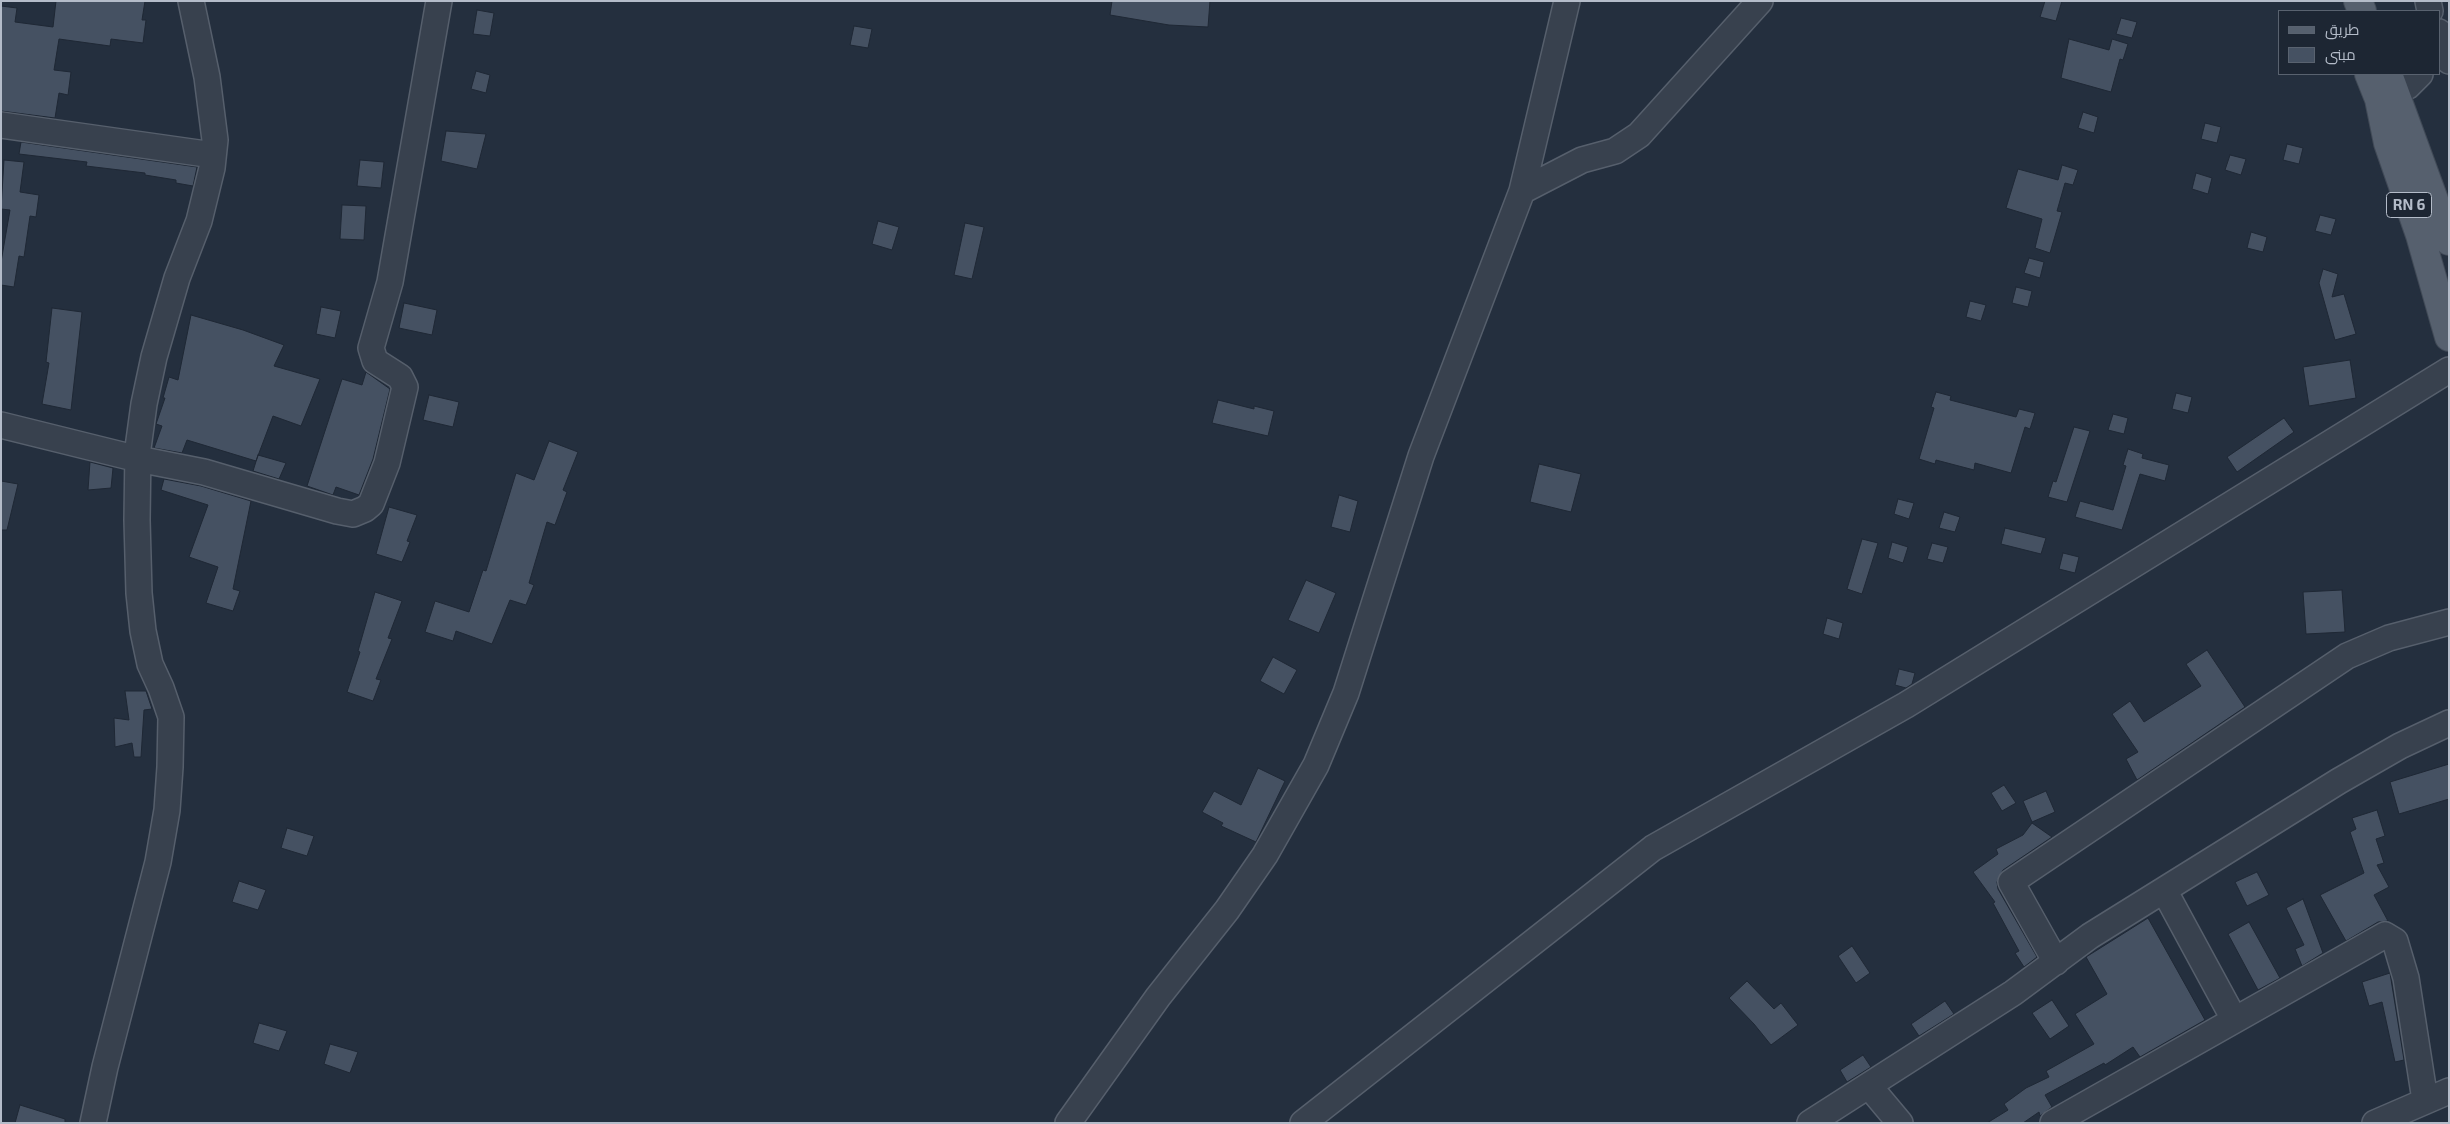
<!DOCTYPE html>
<html>
<head>
<meta charset="utf-8">
<style>
	body { margin:0 }
	#map { position:relative; width:2450px; height:1124px; overflow:hidden; background:#242f3e; font-family:"Exo 2",Cairo,sans-serif }
	canvas { display:block }
	.frame { position:absolute; inset:0; border:2px solid #b4bcc9; pointer-events:none }
	.legend { position:absolute; left:2278px; top:10px; width:162px; height:65px; box-sizing:border-box; background:#1d2633; border:1px solid #59626f; margin:0; padding:6px 9px; list-style:none; font-size:15px; color:#b4bcc9 }
	.legend li { display:flex; align-items:center; gap:10px; height:25px }
	.legend b { width:25px; border:1px solid #59626f }
</style>
</head>
<body>
<div id="map">
<canvas width="2450" height="1124"></canvas>
<div class="frame"></div>
<ul class="legend">
<li><b style="height:6px;background:#56606e"></b>طريق</li>
<li><b style="height:14px;background:#455162"></b>مبنى</li>
</ul>
</div>
<script>
const ctx = document.querySelector('canvas').getContext('2d');
ctx.lineJoin = 'round';
function fillPath(path, color) {
  ctx.fillStyle = color;
  ctx.fill(path, 'evenodd');
}
function toPath(rows) {
  const path = new Path2D();
  for (const r of rows) {
    path.moveTo(r[0], r[1]);
    for (let i = 2; i < r.length; i += 2) path.lineTo(r[i], r[i + 1]);
  }
  return path;
}
function stroke(path, color, width, dash) {
  ctx.strokeStyle = color;
  ctx.lineWidth = width;
  ctx.lineCap = dash ? 'butt' : 'round';
  ctx.setLineDash(dash || []);
  ctx.stroke(path);
}
function write(font, color, halo, rows, align = 'center') {
  ctx.font = font + ' "Exo 2",sans-serif';
  ctx.lineWidth = 5;
  ctx.setLineDash([]);
  ctx.textBaseline = 'middle';
  ctx.strokeStyle = halo;
  ctx.fillStyle = color;
  for (const [text, x, y, turn = 0] of rows) {
    ctx.save();
    ctx.translate(x, y);
    ctx.rotate((+turn || 0) * Math.PI / 180);
    ctx.textAlign = isNaN(turn) ? turn : align;
    if (halo) ctx.strokeText(text, 0, 0);
    ctx.fillText(text, 0, 0);
    ctx.restore();
  }
}
const building = toPath([
	[56,1,145,1,142,20,146,20,143,43,111,39,110,46,59,39,54,70,71,72,68,95,59,93,55,118,1,111,1,6,17,8,15,22,53,27,56,1],
	[1112,1,1210,1,1208,27,1169,25,1110,15,1112,1],
	[2045,1,2062,1,2056,21,2040,17,2045,1],
	[477,10,494,13,490,36,473,34,477,10],
	[2121,18,2137,22,2132,38,2116,34,2121,18],
	[854,26,872,29,868,48,850,45,854,26],
	[2069,39,2109,50,2112,39,2128,44,2123,60,2120,59,2111,92,2061,78,2069,39],
	[476,71,490,75,486,93,471,89,476,71],
	[2083,112,2098,117,2094,133,2078,128,2083,112],
	[2205,123,2221,127,2217,143,2201,139,2205,123],
	[446,131,486,134,477,169,441,161,446,131],
	[21,142,197,167,193,186,176,183,176,180,145,175,145,173,86,166,87,162,19,154,21,142],
	[2287,144,2303,148,2299,164,2283,160,2287,144],
	[2230,155,2246,159,2241,175,2225,170,2230,155],
	[4,160,24,162,20,192,39,195,36,217,30,216,24,257,19,256,14,287,1,285,1,262,10,210,1,209,4,160],
	[360,160,384,162,381,188,357,186,360,160],
	[2062,165,2078,170,2073,185,2065,183,2057,211,2062,212,2050,253,2035,248,2042,219,2006,208,2018,169,2058,180,2062,165],
	[2196,173,2212,178,2208,194,2192,189,2196,173],
	[342,205,366,206,364,240,340,239,342,205],
	[2320,215,2336,219,2331,235,2315,231,2320,215],
	[878,221,899,227,892,250,872,244,878,221],
	[965,223,984,227,972,279,954,275,965,223],
	[2251,232,2267,237,2263,252,2247,248,2251,232],
	[2029,258,2044,262,2040,278,2024,273,2029,258],
	[2323,269,2338,274,2332,297,2344,294,2356,334,2335,340,2319,283,2323,269],
	[2016,287,2032,291,2028,307,2012,303,2016,287],
	[1970,301,1986,305,1981,321,1966,317,1970,301],
	[404,303,437,310,432,335,399,328,404,303],
	[321,307,341,311,335,338,316,334,321,307],
	[52,308,82,312,71,410,42,404,49,363,46,362,52,308],
	[191,315,243,330,284,345,274,366,320,379,301,426,273,416,256,461,187,440,182,453,154,448,162,426,156,424,165,398,163,398,169,377,178,380,191,315],
	[2350,360,2356,398,2309,406,2303,367,2350,360],
	[366,372,390,389,373,459,359,495,336,487,333,495,307,486,342,379,362,385,366,372],
	[1936,392,1951,396,1950,400,2016,417,2019,409,2035,413,2030,429,2025,427,2011,473,1975,463,1974,470,1936,460,1935,464,1919,459,1934,408,1931,407,1936,392],
	[2176,393,2192,397,2188,413,2172,409,2176,393],
	[429,395,459,402,453,427,423,420,429,395],
	[1218,400,1254,409,1254,406,1274,411,1268,436,1212,423,1218,400],
	[2113,414,2128,418,2124,434,2108,430,2113,414],
	[2284,418,2294,432,2237,472,2227,457,2284,418],
	[2074,427,2090,431,2067,502,2048,497,2053,481,2056,482,2074,427],
	[549,441,578,452,563,490,567,492,555,525,547,522,529,583,534,585,526,605,510,600,492,644,456,631,453,641,425,632,435,601,469,612,483,570,486,571,516,473,534,480,549,441],
	[2128,449,2143,454,2142,458,2169,465,2165,481,2140,474,2122,530,2075,517,2080,501,2113,510,2126,466,2123,465,2128,449],
	[258,455,286,463,279,479,253,471,258,455],
	[90,462,113,468,111,488,88,490,90,462],
	[1539,464,1581,474,1571,512,1530,502,1539,464],
	[164,479,201,486,251,501,233,589,240,591,233,611,206,603,218,567,189,557,208,505,161,490,164,479],
	[1,481,18,484,7,530,1,530,1,481],
	[1339,495,1358,501,1350,532,1331,527,1339,495],
	[1898,499,1914,503,1909,519,1894,514,1898,499],
	[389,507,417,515,407,541,410,542,402,562,376,554,389,507],
	[1944,512,1960,517,1955,532,1939,528,1944,512],
	[2005,528,2046,538,2041,554,2001,544,2005,528],
	[1862,539,1878,543,1862,594,1847,589,1862,539],
	[1892,542,1908,547,1903,563,1888,558,1892,542],
	[1932,543,1948,547,1943,563,1927,559,1932,543],
	[2063,553,2079,557,2075,573,2059,569,2063,553],
	[1306,580,1336,593,1319,633,1288,620,1306,580],
	[2342,590,2345,632,2306,634,2303,592,2342,590],
	[375,592,402,601,388,638,392,639,376,679,381,680,373,701,347,692,360,652,358,651,375,592],
	[1827,618,1843,623,1839,639,1823,634,1827,618],
	[2207,650,2245,707,2137,780,2126,759,2138,752,2112,714,2130,701,2144,722,2201,686,2186,664,2207,650],
	[1273,657,1297,670,1284,694,1260,681,1273,657],
	[1899,669,1915,673,1912,684,1906,688,1895,685,1899,669],
	[125,691,146,691,152,709,144,710,141,757,134,757,132,743,115,747,114,718,129,720,125,691],
	[2449,764,2449,799,2399,814,2390,782,2449,764],
	[1258,768,1285,781,1256,842,1221,826,1223,823,1202,812,1214,791,1241,805,1258,768],
	[2004,785,2016,803,2002,811,1991,793,2004,785],
	[2046,791,2055,812,2032,822,2023,801,2046,791],
	[2377,810,2385,836,2376,839,2384,863,2377,865,2389,887,2374,895,2388,921,2378,922,2346,941,2320,895,2364,873,2350,832,2356,829,2352,818,2377,810],
	[2032,823,2052,837,2003,870,1997,882,1998,889,2037,957,2024,967,2015,953,2019,951,1993,903,1995,902,1973,872,1998,854,1996,849,2023,835,2032,823],
	[287,828,314,836,307,856,281,848,287,828],
	[2257,872,2269,895,2247,906,2235,882,2257,872],
	[239,881,266,890,258,910,232,902,239,881],
	[2303,899,2323,953,2302,966,2295,949,2304,945,2286,908,2303,899],
	[2148,918,2205,1020,2140,1057,2133,1047,2105,1065,2104,1063,2045,1095,2052,1107,2040,1116,2039,1112,2023,1123,1987,1123,2008,1110,2004,1104,2026,1088,2049,1077,2046,1071,2094,1044,2075,1014,2107,994,2086,957,2148,918],
	[2249,922,2280,978,2258,990,2228,934,2249,922],
	[1852,946,1870,973,1856,983,1838,956,1852,946],
	[2390,973,2404,1060,2395,1062,2382,1002,2369,1006,2362,982,2390,973],
	[1747,981,1774,1009,1781,1003,1798,1025,1771,1045,1754,1024,1729,998,1747,981],
	[2052,1000,2069,1026,2050,1039,2032,1013,2052,1000],
	[1945,1001,1954,1014,1919,1036,1911,1024,1945,1001],
	[259,1023,287,1031,279,1051,253,1043,259,1023],
	[330,1044,358,1052,350,1073,324,1064,330,1044],
	[1863,1055,1871,1067,1847,1082,1840,1070,1863,1055],
	[20,1105,65,1119,65,1123,15,1123,20,1105]
]);
fillPath(building, '#455162');
stroke(building, '#1f2835', 1);
const minor = toPath([
	[2428,1,2430,11],
	[2439,32,2449,61],
	[2379,99,2408,86,2420,74],
	[1,125,213,155],
	[1522,191,1582,160,1615,151,1639,135,1760,1],
	[1,425,138,459,204,472,337,511,353,514,365,509,371,504,387,463,405,387,400,377,375,361,371,348,390,282,439,1],
	[2164,890,2234,1019],
	[2056,962,2011,882,2347,656,2389,638,2449,622],
	[1869,1086,1900,1123],
	[93,1123,105,1067,158,862,167,810,170,767,171,717,161,688,150,664,143,631,139,593,137,520,138,448,144,404,154,357,177,278,199,221,212,168,215,140,207,77,191,1],
	[1068,1123,1158,997,1227,910,1265,855,1316,765,1346,693,1421,456,1522,191,1567,1],
	[1303,1123,1653,848,1906,705,2449,370],
	[1810,1123,2013,993,2090,936,2339,781,2400,746,2449,723],
	[2053,1123,2385,935,2395,941,2406,978,2425,1100],
	[2375,1123,2449,1091]
]);
const major = toPath([
	[2358,1,2362,11],
	[2369,74,2379,99,2388,143,2420,235,2449,337],
	[2388,74,2449,241]
]);
stroke(minor, '#565f6c', 28);
stroke(major, '#414a57', 30);
stroke(minor, '#38414e', 25);
stroke(major, '#56606e', 28);
for (const [x, y, w] of [
	[2409,205,45]
]) {
  const box = new Path2D();
  box.roundRect(x - w / 2, y - 12.5, w, 25, 4);
  ctx.fillStyle = '#1d2633';
  ctx.fill(box);
  stroke(box, '#b4bcc9', 1);
}
write('bold 15px', '#b4bcc9', null, [
	["RN 6",2409,205]
]);
</script>
</body>
</html>
